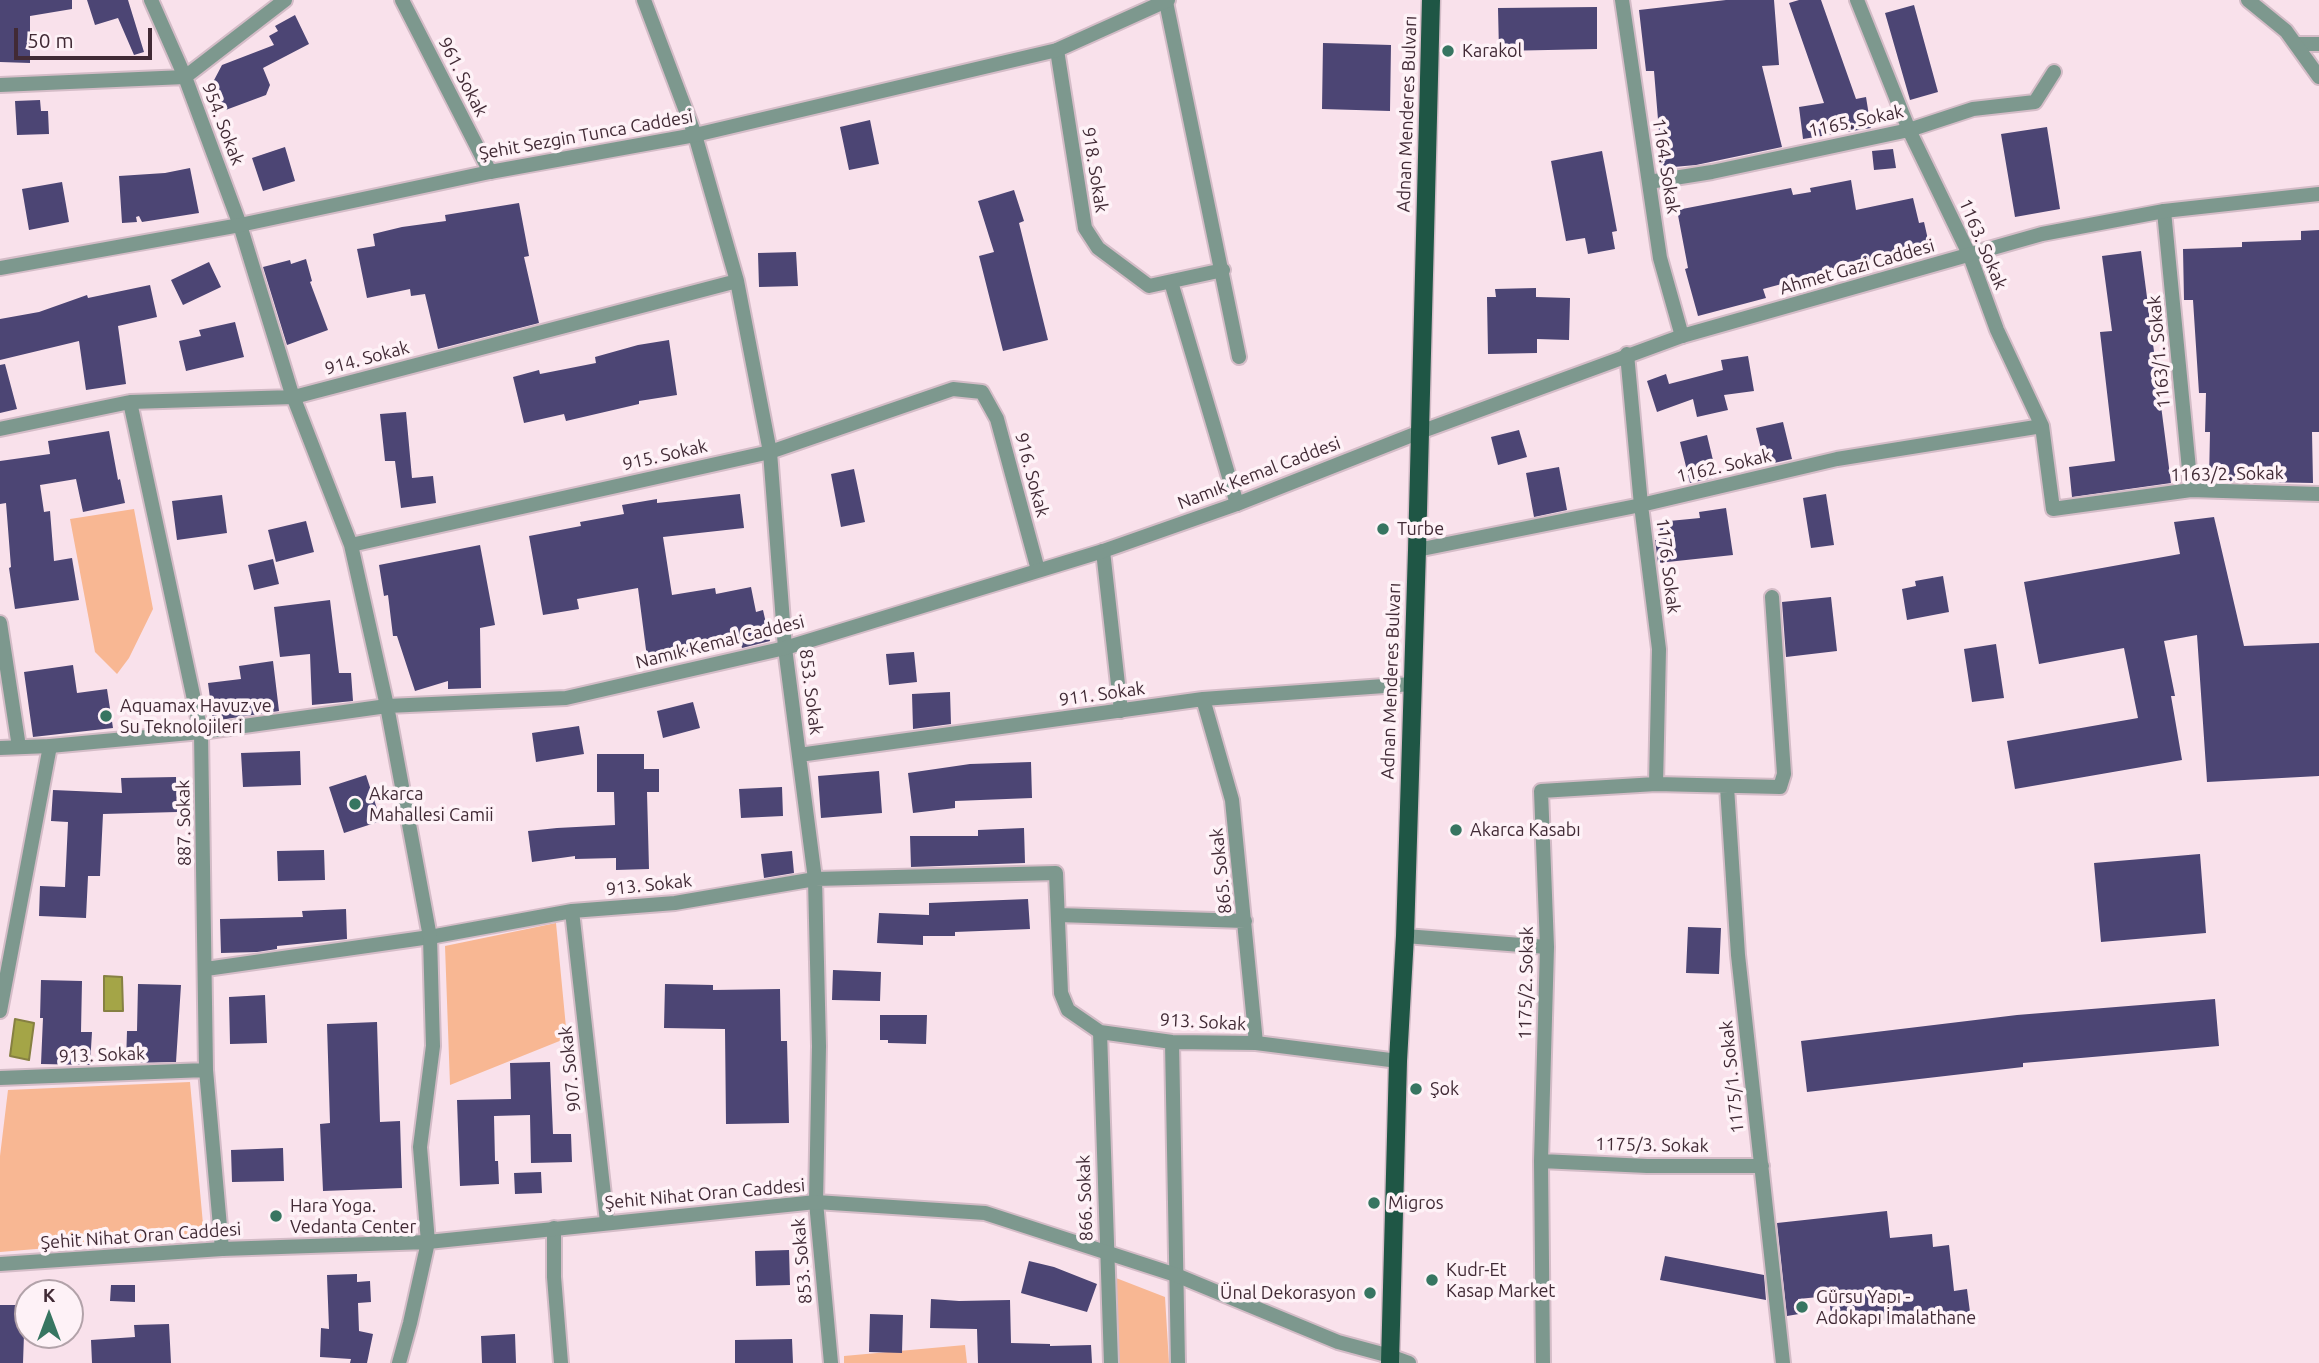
<!DOCTYPE html>
<html>
<head>
<meta charset="utf-8">
<style>
	body { margin:0 }
	#map { position:relative; width:2319px; height:1363px; overflow:hidden; background:#f9e1eb; font-family:Ubuntu,sans-serif }
	canvas { display:block }
	.north { position:absolute; left:14px; top:1279px; width:70px; height:70px; box-sizing:border-box; background:#fef2f7; border:2px solid #b2a2a9; border-radius:50%; rotate:0deg; font-size:19px; font-weight:700; line-height:28px; text-align:center; color:#412a35 }
	.north::after { content:''; display:block; margin:auto; width:24px; height:32px; background:#377561; clip-path:polygon(50% 0,100% 100%,50% 72%,0 100%) }
	.scale { position:absolute; left:14px; top:28px; width:138px; height:32px; box-sizing:border-box; border:4px solid #412a35; border-top:0; padding-left:9px; font-size:21px; line-height:24px; white-space:nowrap; color:#412a35; -webkit-text-stroke:5px #fef2f7; paint-order:stroke }
</style>
</head>
<body>
<div id="map">
<canvas width="2319" height="1363"></canvas>
<div class="north">K</div>
<div class="scale">50 m</div>
</div>
<script>
const ctx = document.querySelector('canvas').getContext('2d');
ctx.lineJoin = 'round';
function fillPath(path, color) {
  ctx.fillStyle = color;
  ctx.fill(path, 'evenodd');
}
function toPath(rows) {
  const path = new Path2D();
  for (const r of rows) {
    path.moveTo(r[0], r[1]);
    for (let i = 2; i < r.length; i += 2) path.lineTo(r[i], r[i + 1]);
  }
  return path;
}
function stroke(path, color, width, dash) {
  ctx.strokeStyle = color;
  ctx.lineWidth = width;
  ctx.lineCap = dash ? 'butt' : 'round';
  ctx.setLineDash(dash || []);
  ctx.stroke(path);
}
function write(font, color, halo, rows, align = 'center') {
  ctx.font = font + ' Ubuntu,sans-serif';
  ctx.lineWidth = 7;
  ctx.setLineDash([]);
  ctx.textBaseline = 'middle';
  ctx.strokeStyle = halo;
  ctx.fillStyle = color;
  for (const [text, x, y, turn = 0] of rows) {
    ctx.save();
    ctx.translate(x, y);
    ctx.rotate((+turn || 0) * Math.PI / 180);
    ctx.textAlign = isNaN(turn) ? turn : align;
    if (halo) ctx.strokeText(text, 0, 0);
    ctx.fillText(text, 0, 0);
    ctx.restore();
  }
}
fillPath(toPath([
	[134,509,153,609,129,658,117,674,95,652,70,519],
	[556,923,567,1038,450,1085,445,946],
	[190,1082,204,1235,0,1252,0,1156,8,1090],
	[1116,1278,1165,1297,1169,1363,1119,1363],
	[965,1345,967,1363,844,1363,844,1356]
]), '#f8b793');
const water = toPath([
	[104,976,122,977,123,1011,104,1011,104,976],
	[15,1019,34,1023,29,1060,10,1056,15,1019]
]);
fillPath(water, '#a4a547');
stroke(water, '#868042', 2);
fillPath(toPath([
	[0,0,72,0,72,9,30,16,30,63,0,62],
	[87,0,128,0,144,52,134,55,118,18,95,25],
	[1726,0,1774,0,1779,65,1762,66,1782,147,1696,165,1662,168,1654,71,1646,71,1639,10],
	[1799,0,1821,0,1856,99,1866,97,1871,128,1803,139,1799,107,1824,103,1789,3],
	[1914,5,1938,92,1910,100,1885,13],
	[1597,7,1597,49,1499,51,1498,8],
	[295,15,309,44,263,68,270,85,266,95,223,111,212,84,222,65,274,45,269,36,278,31,275,26],
	[1323,43,1391,45,1390,111,1322,109],
	[40,100,41,111,48,111,49,134,17,135,15,101],
	[870,120,879,164,849,170,840,127],
	[2047,127,2060,209,2015,217,2001,134],
	[285,147,295,181,263,191,252,158],
	[1893,149,1896,168,1874,170,1872,151],
	[1602,151,1617,231,1612,232,1615,249,1588,254,1585,238,1566,241,1551,161],
	[190,168,199,213,142,222,139,216,136,217,137,222,122,223,119,176,165,173],
	[1851,180,1856,210,1913,198,1919,223,1924,222,1929,244,1870,257,1871,260,1763,289,1766,298,1698,316,1685,269,1688,268,1677,210,1791,188,1793,195,1811,192,1810,188],
	[62,182,69,222,29,230,22,189],
	[1014,190,1024,221,1019,223,1048,340,1003,351,979,256,994,252,978,201],
	[519,203,529,256,524,257,539,323,438,349,425,294,411,296,410,289,367,298,357,249,375,246,373,234,402,227,446,221,445,215],
	[2319,230,2319,432,2312,432,2313,483,2209,481,2210,432,2205,432,2206,393,2199,393,2193,300,2184,300,2183,249,2242,247,2242,242,2301,240,2301,231],
	[2141,251,2171,483,2072,497,2069,467,2115,461,2100,332,2112,331,2102,256],
	[796,252,798,286,759,287,758,253],
	[306,259,312,281,310,282,328,330,287,345,263,267,290,260,291,264],
	[209,262,221,287,183,305,171,280],
	[150,285,157,317,118,326,126,384,86,390,79,341,0,360,0,319,39,312,87,295,88,298],
	[1536,288,1536,297,1570,298,1569,340,1537,339,1537,353,1488,354,1487,297,1496,297,1495,289],
	[235,322,244,357,186,371,179,341,201,336,199,330],
	[669,340,677,395,639,401,639,404,566,421,564,414,524,423,513,377,539,370,540,374,596,363,595,357,638,345],
	[1748,356,1754,391,1724,395,1728,410,1697,417,1693,399,1657,412,1647,381,1666,374,1669,384,1723,370,1721,360],
	[5,364,17,409,0,413,0,365],
	[406,412,412,478,433,476,436,503,401,508,395,461,385,461,380,414],
	[1783,422,1792,459,1765,465,1756,428],
	[1519,430,1527,457,1498,465,1491,437],
	[109,431,118,480,120,479,125,503,83,512,76,479,40,485,44,512,50,511,54,561,72,558,79,600,15,609,9,568,11,567,6,503,0,504,0,461,50,454,48,441],
	[1707,435,1717,477,1690,483,1680,442],
	[1559,467,1567,510,1534,517,1526,473],
	[854,469,865,522,841,527,831,474],
	[740,494,744,528,663,537,672,595,715,588,716,594,751,587,756,612,763,610,770,641,742,648,741,644,676,654,677,662,648,665,638,588,577,599,579,609,543,615,529,536,581,526,580,522,624,514,622,505,657,499,657,503],
	[1826,494,1834,545,1811,548,1803,498],
	[222,495,227,533,177,540,172,501],
	[1726,508,1733,555,1658,563,1655,540,1661,540,1659,522,1700,518,1699,512],
	[2214,517,2244,646,2319,643,2319,776,2207,782,2197,635,2164,641,2175,696,2171,696,2182,760,2015,789,2007,741,2138,718,2124,648,2039,664,2024,582,2180,554,2174,522],
	[306,521,314,552,276,562,268,530],
	[480,545,495,625,480,628,481,688,448,689,448,681,415,691,397,636,393,636,388,595,384,596,379,565],
	[273,559,279,584,254,590,248,565],
	[1943,576,1949,612,1907,620,1902,589,1916,586,1915,581],
	[1831,597,1837,651,1786,657,1782,602],
	[330,600,339,673,351,673,353,701,312,705,310,654,280,657,274,607],
	[1996,644,2004,698,1972,702,1964,649],
	[914,652,917,682,889,685,886,654],
	[273,661,279,711,213,721,208,683,241,679,239,666],
	[73,665,77,693,107,689,113,728,33,737,24,672],
	[950,692,951,724,913,729,912,694],
	[693,702,700,728,663,738,657,711],
	[579,726,584,754,536,762,532,733],
	[300,751,301,785,243,787,241,753],
	[597,754,644,754,644,769,659,769,659,792,647,792,649,869,616,870,616,858,575,859,575,856,532,862,528,831,557,828,615,825,614,792,597,792],
	[1031,762,1032,798,955,801,955,808,913,813,908,773,970,764],
	[879,771,882,813,821,818,818,776],
	[366,775,381,821,344,833,329,787],
	[176,777,177,812,103,814,100,876,88,876,86,918,39,916,40,886,65,887,68,822,51,821,53,790,122,793,121,778],
	[782,787,783,816,741,818,739,789],
	[1024,828,1025,863,911,867,910,836,978,836,978,830],
	[324,850,325,880,278,881,277,851],
	[792,851,794,873,764,878,761,854],
	[2200,854,2206,933,2101,942,2094,863],
	[1028,899,1030,929,955,932,955,936,923,936,923,945,877,943,879,913,929,915,929,903],
	[346,909,347,939,277,946,277,949,257,952,221,953,220,919,303,917,302,911],
	[1688,927,1721,928,1719,974,1686,973],
	[833,970,881,972,880,1001,832,1000],
	[41,980,82,981,81,1032,92,1032,90,1065,41,1064,43,1018,40,1018],
	[138,984,181,985,176,1062,126,1063,127,1031,137,1031],
	[665,984,713,985,713,990,780,989,781,1041,787,1041,789,1123,726,1124,725,1029,664,1028],
	[265,995,267,1043,230,1044,229,997],
	[2215,999,2219,1046,2023,1063,2023,1067,1807,1092,1801,1041,2017,1015],
	[880,1015,927,1015,926,1044,888,1043,888,1040,880,1040],
	[377,1022,380,1122,400,1121,402,1188,323,1191,320,1124,330,1123,327,1024],
	[550,1062,553,1134,571,1134,572,1162,531,1163,530,1115,494,1116,495,1161,498,1161,499,1184,460,1186,457,1100,511,1099,510,1063],
	[283,1148,284,1181,232,1182,231,1150],
	[541,1172,542,1193,515,1194,514,1173],
	[1887,1211,1890,1238,1932,1234,1933,1247,1949,1245,1954,1291,1967,1289,1970,1312,1832,1326,1829,1296,1798,1299,1799,1314,1787,1316,1777,1223],
	[789,1250,790,1285,756,1286,755,1251],
	[1665,1256,1764,1275,1766,1300,1660,1280],
	[1029,1261,1054,1267,1097,1284,1087,1312,1021,1293],
	[357,1274,357,1282,370,1281,371,1302,358,1303,359,1331,373,1334,367,1363,350,1363,351,1359,320,1357,321,1328,329,1329,327,1275],
	[111,1285,135,1285,135,1302,110,1301],
	[931,1299,959,1301,1010,1300,1011,1343,1050,1344,1050,1346,1091,1345,1092,1363,978,1363,977,1329,930,1328],
	[0,1305,25,1305,23,1363,0,1363],
	[870,1314,903,1315,902,1353,869,1352],
	[169,1324,171,1363,92,1363,91,1340,135,1337,134,1325],
	[515,1334,516,1363,482,1363,481,1336],
	[792,1339,793,1363,735,1363,735,1340]
]), '#4c4574');
const minor = toPath([
	[151,0,185,77,240,225,291,391,351,545,387,706],
	[402,0,490,172],
	[644,0,695,135,737,281,770,452,785,648,815,879,819,1046,816,1202,831,1363],
	[1622,0,1660,258,1682,336],
	[1857,0,1909,130,1970,256,1997,330,2042,426,2053,509,2191,490,2319,494],
	[1166,2,1239,357],
	[2296,44,2319,44],
	[1057,50,1085,228,1098,248,1149,286,1223,270],
	[0,85,185,77,285,0],
	[1649,182,1712,172,1909,130,1973,109,2035,102,2054,72],
	[2164,211,2191,490],
	[1171,282,1237,504],
	[1627,354,1641,505,1659,649,1656,784],
	[130,402,201,732,206,1070,222,1249],
	[0,429,130,402,294,397,737,281],
	[351,545,770,452,953,389,982,392,997,419,1038,570],
	[1417,550,1641,505,1837,459,2042,426],
	[1103,551,1121,711],
	[0,623,19,747],
	[1203,699,1232,800,1256,1043],
	[799,755,1203,699,1412,684],
	[1727,787,1738,955,1783,1363],
	[572,911,607,1222],
	[1058,915,1245,921],
	[1405,936,1547,947],
	[206,969,430,937,572,911,675,903,815,879,1056,873,1061,993,1068,1010,1100,1032,1172,1042,1256,1043,1398,1061],
	[0,1011,50,746],
	[1100,1032,1111,1363],
	[1172,1042,1178,1363],
	[0,1078,206,1070],
	[1541,1161,1647,1166,1762,1166],
	[554,1228,554,1277,561,1363],
	[1390,1356,1409,1363],
	[1543,1363,1541,1161,1547,947,1541,791,1656,784,1780,787,1784,774,1772,597]
]);
const tertiary = toPath([
	[2248,0,2286,31,2319,77],
	[0,268,240,225,490,172,695,135,1057,50,1168,0],
	[387,706,430,937,433,1046,420,1147,428,1242,410,1323,399,1363],
	[0,748,50,746,201,732,387,706,566,698,785,648,1103,551,1237,504,1420,432,1682,336,2042,234,2164,211,2319,194],
	[0,1264,222,1249,428,1242,816,1202,985,1213,1176,1275,1338,1342,1390,1356]
]);
const primary = toPath([
	[1390,1363,1398,1061,1405,936,1417,550,1431,0]
]);
stroke(minor, '#d4bcc7', 18);
stroke(tertiary, '#d4bcc7', 18);
stroke(primary, '#d4bcc7', 21);
stroke(minor, '#7d988e', 14);
stroke(tertiary, '#7d988e', 14);
stroke(primary, '#1f5645', 18);
for (const [x, y, r, color] of [
	[1448,51,7,"#377561"],
	[1383,529,7,"#377561"],
	[106,716,7,"#377561"],
	[355,804,7,"#377561"],
	[1456,830,7,"#377561"],
	[1416,1089,7,"#377561"],
	[1374,1203,7,"#377561"],
	[276,1216,7,"#377561"],
	[1432,1280,7,"#377561"],
	[1370,1293,7,"#377561"],
	[1802,1307,7,"#377561"]
]) {
  const dot = new Path2D();
  dot.arc(x, y, r, 0, 2 * Math.PI);
  ctx.fillStyle = color;
  ctx.fill(dot);
  stroke(dot, '#fef2f7', 2.5);
}
write('18px', '#412a35', '#fef2f7', [
	["Karakol",1462,51],
	["Turbe",1397,529],
	["Aquamax Havuz ve",120,706],
	["Su Teknolojileri",120,727],
	["Akarca",369,794],
	["Mahallesi Camii",369,815],
	["Akarca Kasabı",1470,830],
	["Şok",1430,1089],
	["Migros",1388,1203],
	["Hara Yoga.",290,1206],
	["Vedanta Center",290,1227],
	["Kudr-Et",1446,1270],
	["Kasap Market",1446,1291],
	["Ünal Dekorasyon",1356,1293,"right"],
	["Gürsu Yapı -",1816,1297],
	["Adokapı İmalathane",1816,1318]
], 'left');
write('18px', '#412a35', '#fef2f7', [
	["961. Sokak",463,77,63],
	["Adnan Menderes Bulvarı",1407,114,-88],
	["1165. Sokak",1856,121,-12],
	["954. Sokak",223,124,69],
	["Şehit Sezgin Tunca Caddesi",586,135,-10],
	["1164. Sokak",1666,166,81],
	["918. Sokak",1095,170,81],
	["1163. Sokak",1983,244,67],
	["Ahmet Gazi Caddesi",1857,267,-16],
	["1163/1. Sokak",2159,352,-95],
	["914. Sokak",367,358,-15],
	["915. Sokak",665,455,-13],
	["1162. Sokak",1724,466,-13],
	["Namık Kemal Caddesi",1259,473,-21],
	["1163/2. Sokak",2227,474,-1],
	["916. Sokak",1032,475,75],
	["1176. Sokak",1668,566,83],
	["Namık Kemal Caddesi",720,642,-14],
	["Adnan Menderes Bulvarı",1391,681,-88],
	["853. Sokak",811,692,83],
	["911. Sokak",1102,694,-8],
	["887. Sokak",184,823,-91],
	["865. Sokak",1221,871,-96],
	["913. Sokak",649,885,-6],
	["1175/2. Sokak",1526,983,-89],
	["913. Sokak",1203,1022,3],
	["913. Sokak",102,1055,-2],
	["907. Sokak",570,1069,-96],
	["1175/1. Sokak",1732,1077,-96],
	["1175/3. Sokak",1652,1145,1],
	["Şehit Nihat Oran Caddesi",705,1194,-5],
	["866. Sokak",1085,1198,-92],
	["Şehit Nihat Oran Caddesi",141,1236,-4],
	["853. Sokak",802,1261,-95]
]);
</script>
</body>
</html>
